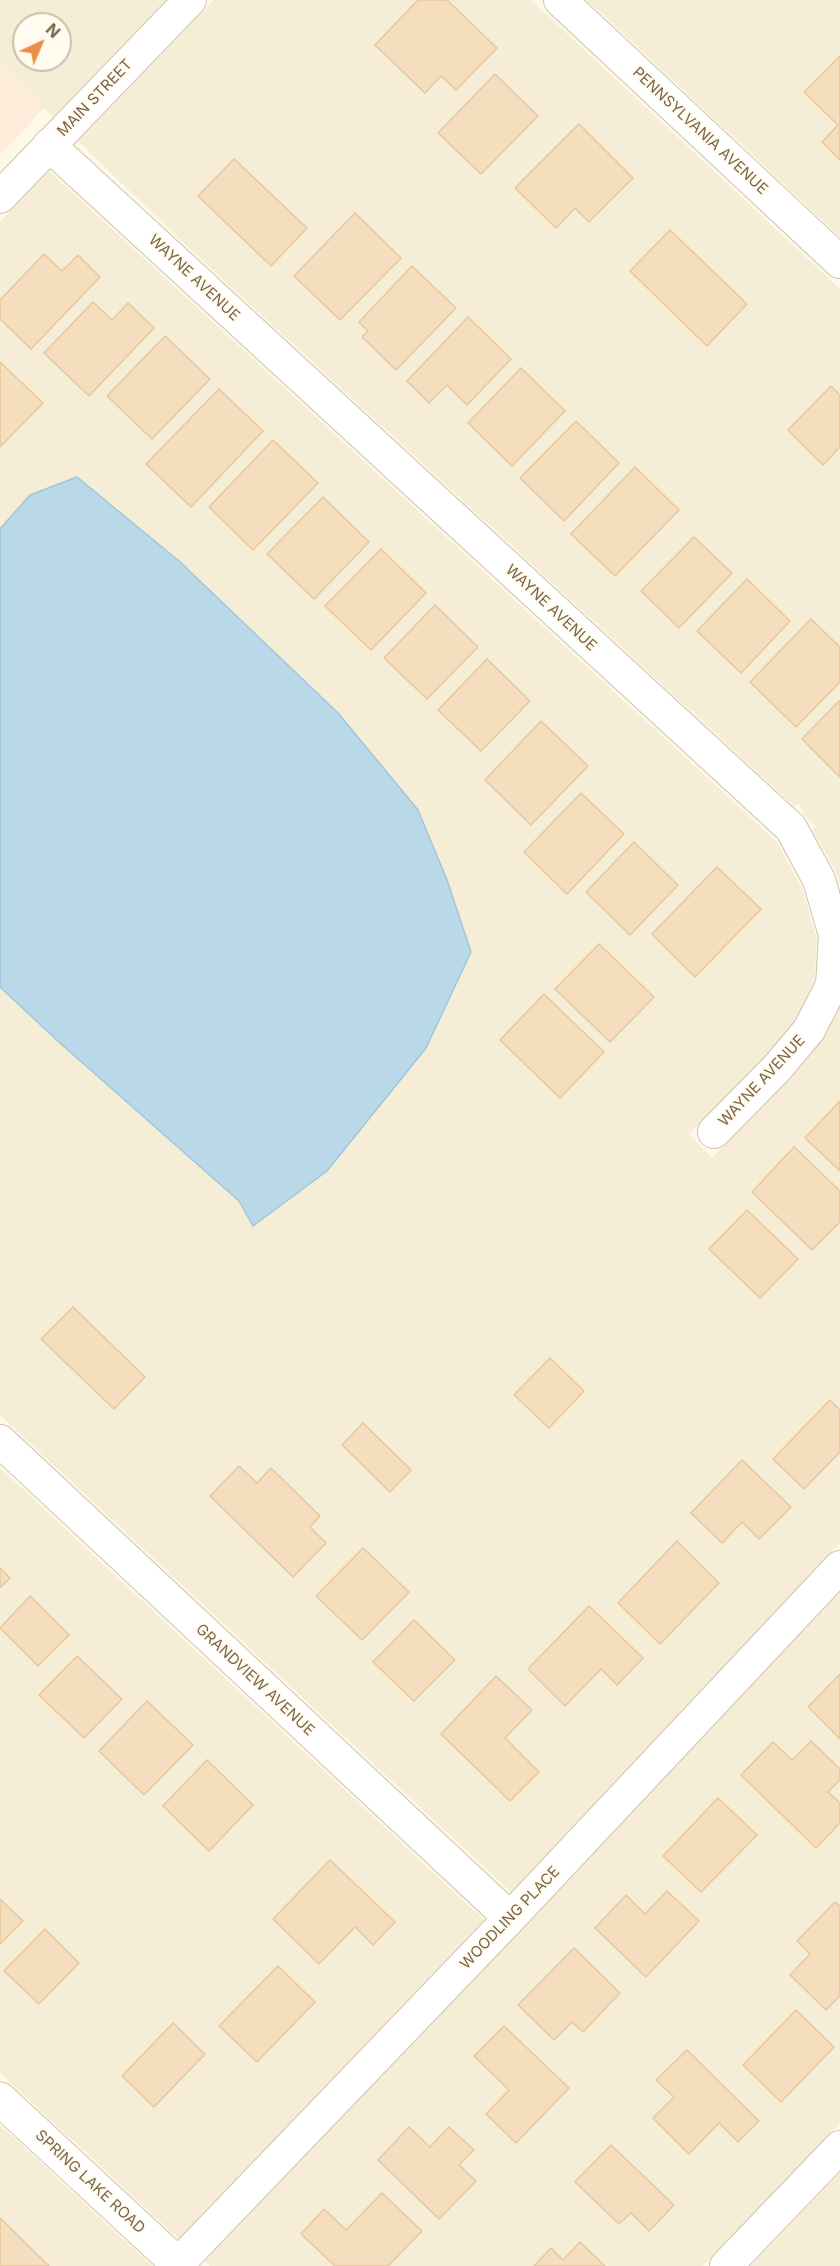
<!DOCTYPE html>
<html>
<head>
<meta charset="utf-8">
<style>
	body { margin:0 }
	#map { position:relative; width:840px; height:2266px; overflow:hidden; background:#fdf9e8; font-family:Inter,sans-serif }
	canvas { display:block }
	.north { position:absolute; left:12px; top:12px; width:60px; height:60px; box-sizing:border-box; background:#fffcef; border:2px solid #c9bfad; border-radius:50%; rotate:44deg; font-size:16px; font-weight:700; line-height:24px; text-align:center; color:#79644a }
	.north::after { content:''; display:block; margin:auto; width:21px; height:27px; background:#eb8d48; clip-path:polygon(50% 0,100% 100%,50% 72%,0 100%) }
</style>
</head>
<body>
<div id="map">
<canvas width="840" height="2266"></canvas>
<div class="north">N</div>
</div>
<script>
const ctx = document.querySelector('canvas').getContext('2d');
ctx.lineJoin = 'round';
function fillPath(path, color) {
  ctx.fillStyle = color;
  ctx.fill(path, 'evenodd');
}
function toPath(rows) {
  const path = new Path2D();
  for (const r of rows) {
    path.moveTo(r[0], r[1]);
    for (let i = 2; i < r.length; i += 2) path.lineTo(r[i], r[i + 1]);
  }
  return path;
}
function stroke(path, color, width, dash) {
  ctx.strokeStyle = color;
  ctx.lineWidth = width;
  ctx.lineCap = dash ? 'butt' : 'round';
  ctx.setLineDash(dash || []);
  ctx.stroke(path);
}
function write(font, color, halo, rows, align = 'center') {
  ctx.font = font + ' Inter,sans-serif';
  ctx.lineWidth = 4.5;
  ctx.setLineDash([]);
  ctx.textBaseline = 'middle';
  ctx.strokeStyle = halo;
  ctx.fillStyle = color;
  for (const [text, x, y, turn = 0] of rows) {
    ctx.save();
    ctx.translate(x, y);
    ctx.rotate((+turn || 0) * Math.PI / 180);
    ctx.textAlign = isNaN(turn) ? turn : align;
    if (halo) ctx.strokeText(text, 0, 0);
    ctx.fillText(text, 0, 0);
    ctx.restore();
  }
}
fillPath(toPath([
	[0,0,167,0,53,117,0,63],
	[24,24,60,24,60,60,24,60],
	[214,0,531,0,840,289,840,885,836,873,813,830,816,826,805,816,799,804,794,806,191,250,78,141],
	[587,0,840,0,840,237],
	[49,171,776,841,802,888,817,940,814,982,795,1022,765,1057,689,1134,712,1158,789,1080,822,1041,840,1007,840,1543,511,1892,0,1415,0,987,60,1043,239,1201,253,1226,338,713,179,561,77,477,30,495,0,529,0,222],
	[0,1468,484,1920,179,2239,0,2073],
	[840,1592,840,2123,703,2266,210,2266,204,2261,509,1943],
	[0,2125,152,2266,0,2266],
	[840,2172,840,2266,750,2266]
]), '#f5edd5');
fillPath(toPath([
	[0,63,44,108,0,155]
]), '#feecdb');
const water = toPath([
	[77,477,179,561,338,713,418,810,447,880,471,952,426,1048,327,1171,253,1226,239,1201,60,1043,0,987,0,529,30,495,77,477]
]);
fillPath(water, '#bad9e8');
stroke(water, '#a0c6db', 1.5);
const building = toPath([
	[418,0,447,0,497,48,456,90,441,76,425,93,375,45,418,0],
	[840,56,840,160,822,142,838,125,804,92,840,56],
	[495,74,538,116,481,174,438,133,495,74],
	[579,124,633,178,589,222,575,208,556,228,515,188,579,124],
	[234,159,307,228,271,266,198,196,234,159],
	[355,213,401,258,340,320,294,276,355,213],
	[670,230,747,304,707,346,630,271,670,230],
	[44,254,62,271,78,255,100,277,31,349,0,319,0,300,44,254],
	[412,266,456,308,396,370,362,337,368,331,359,322,412,266],
	[93,302,112,320,128,303,154,328,89,396,44,353,93,302],
	[468,317,511,359,467,405,447,385,429,403,407,381,468,317],
	[165,336,210,379,152,439,107,396,165,336],
	[0,362,43,403,0,447,0,362],
	[521,368,565,411,512,466,468,423,521,368],
	[831,386,840,395,840,447,823,465,788,430,831,386],
	[219,389,263,431,191,507,146,464,219,389],
	[576,421,619,463,564,521,520,478,576,421],
	[273,440,318,483,253,550,209,507,273,440],
	[635,467,679,510,615,576,571,534,635,467],
	[323,497,369,542,314,599,267,554,323,497],
	[694,537,732,573,679,628,641,591,694,537],
	[381,549,426,593,371,650,325,606,381,549],
	[747,579,790,621,741,673,697,631,747,579],
	[435,605,478,647,427,699,384,658,435,605],
	[811,619,840,647,840,682,796,727,750,682,811,619],
	[487,659,530,701,481,751,438,710,487,659],
	[840,700,840,777,802,739,840,700],
	[541,721,588,766,531,825,485,780,541,721],
	[581,793,624,834,567,894,524,852,581,793],
	[634,842,678,885,630,935,586,892,634,842],
	[717,867,761,909,695,977,652,934,717,867],
	[599,944,654,997,610,1042,555,989,599,944],
	[544,994,604,1052,560,1098,500,1040,544,994],
	[840,1101,840,1171,805,1138,840,1101],
	[794,1147,840,1191,840,1222,812,1250,752,1192,794,1147],
	[747,1210,798,1259,760,1298,709,1249,747,1210],
	[73,1307,145,1377,114,1409,41,1339,73,1307],
	[550,1358,584,1391,549,1428,514,1395,550,1358],
	[830,1400,840,1410,840,1452,804,1489,773,1459,830,1400],
	[363,1423,411,1470,390,1492,342,1445,363,1423],
	[742,1460,791,1507,759,1539,742,1522,722,1543,691,1513,742,1460],
	[239,1466,257,1483,271,1468,320,1516,310,1527,326,1543,293,1577,210,1496,239,1466],
	[677,1541,719,1583,660,1644,618,1603,677,1541],
	[363,1548,409,1592,362,1640,316,1596,363,1548],
	[0,1568,10,1578,0,1588,0,1568],
	[30,1596,69,1635,38,1666,0,1628,30,1596],
	[589,1606,643,1658,617,1685,601,1669,565,1706,528,1669,589,1606],
	[414,1620,455,1660,414,1701,373,1662,414,1620],
	[77,1656,122,1699,84,1738,39,1695,77,1656],
	[840,1674,840,1739,808,1707,840,1674],
	[496,1676,532,1710,505,1738,539,1772,510,1801,441,1734,496,1676],
	[147,1701,193,1745,144,1795,99,1751,147,1701],
	[811,1741,840,1769,840,1780,828,1792,840,1803,840,1823,816,1848,741,1775,773,1742,792,1760,811,1741],
	[207,1760,253,1805,209,1851,163,1806,207,1760],
	[718,1798,757,1835,701,1892,663,1856,718,1798],
	[330,1860,395,1922,373,1945,355,1927,319,1964,273,1919,330,1860],
	[667,1891,699,1921,646,1977,595,1928,626,1895,645,1914,667,1891],
	[0,1899,23,1921,0,1944,0,1899],
	[835,1902,840,1906,840,1996,826,2010,790,1975,810,1954,797,1941,835,1902],
	[45,1929,79,1963,39,2004,4,1971,45,1929],
	[574,1948,620,1993,583,2032,572,2022,554,2040,518,2005,574,1948],
	[278,1966,315,2002,257,2062,219,2026,278,1966],
	[796,2010,834,2047,781,2102,743,2065,796,2010],
	[173,2023,205,2054,154,2107,122,2076,173,2023],
	[504,2026,569,2088,516,2143,486,2114,509,2090,474,2056,504,2026],
	[687,2050,759,2121,738,2142,719,2123,689,2154,653,2118,674,2097,656,2080,687,2050],
	[409,2127,430,2147,449,2127,474,2150,459,2165,476,2181,439,2219,378,2160,409,2127],
	[611,2145,674,2205,649,2231,631,2213,619,2224,575,2182,611,2145],
	[382,2193,422,2231,388,2266,335,2266,301,2234,324,2209,346,2230,382,2193],
	[0,2218,49,2266,0,2266,0,2218],
	[580,2242,605,2266,534,2266,551,2248,563,2260,580,2242]
]);
fillPath(building, '#f4debe');
stroke(building, '#e7c89d', 1.5);
const street = toPath([
	[560,0,840,262],
	[49,145,791,828,819,880,835,935,832,985,809,1030,777,1068,714,1132],
	[0,197,190,0],
	[0,1441,510,1918],
	[176,2266,510,1918,840,1567],
	[726,2266,840,2147]
]);
const secondary = toPath([
	[0,2099,180,2266]
]);
stroke(street, '#d0c3ac', 34);
stroke(secondary, '#d3c5aa', 35);
stroke(street, '#fff', 32);
stroke(secondary, '#fff', 33);
write('15px', '#79644a', '#fffcef', [
	["MAIN STREET",95,98,-46],
	["PENNSYLVANIA AVENUE",700,131,43],
	["WAYNE AVENUE",194,278,43],
	["WAYNE AVENUE",551,608,43],
	["WAYNE AVENUE",762,1081,-47],
	["GRANDVIEW AVENUE",255,1680,43],
	["WOODLING PLACE",510,1918,-46],
	["SPRING LAKE ROAD",90,2182,43]
]);
</script>
</body>
</html>
